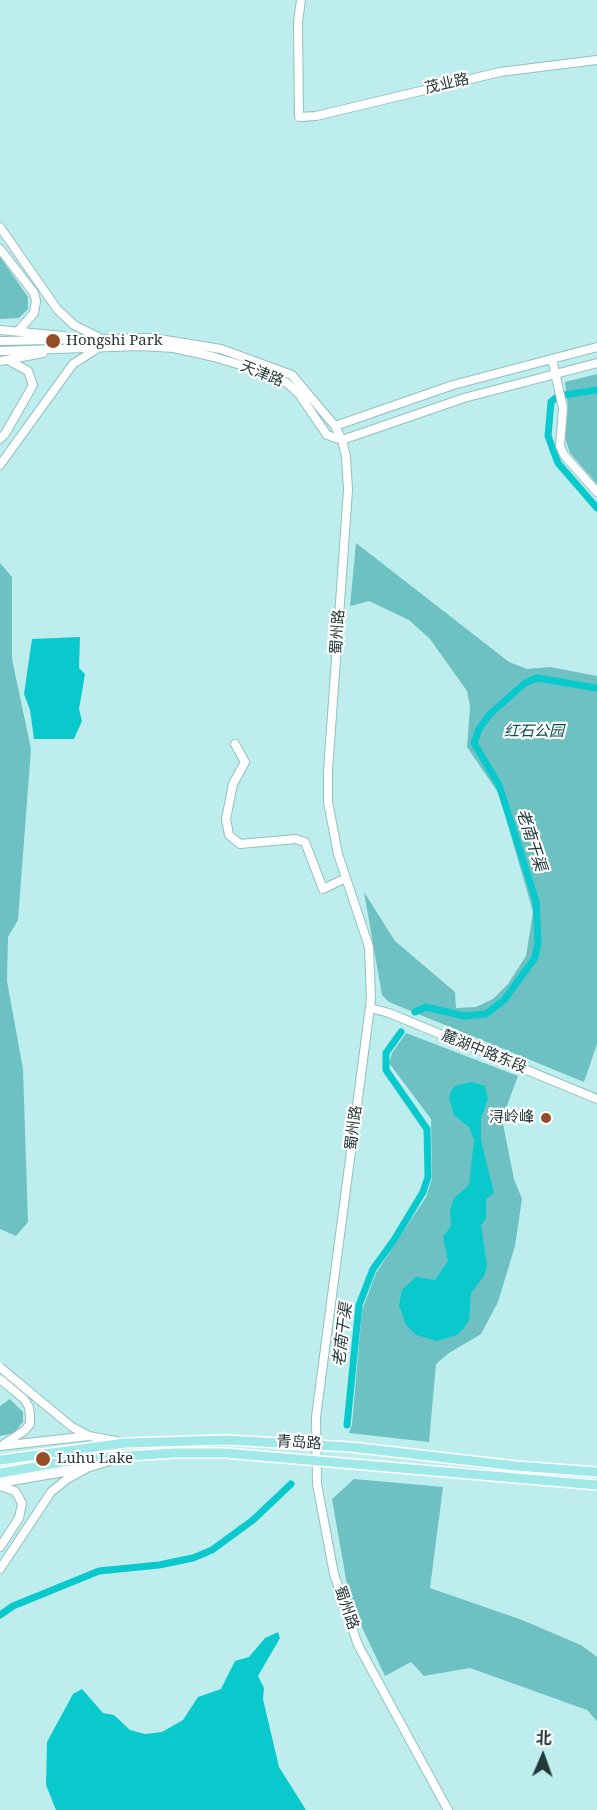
<!DOCTYPE html>
<html>
<head>
<meta charset="utf-8">
<style>
	body { margin:0 }
	#map { position:relative; width:597px; height:1810px; overflow:hidden; background:#beedee; font-family:"Noto Serif","Noto Sans SC",serif }
	canvas { display:block }
	.north { position:absolute; left:513px; top:1726px; width:60px; height:60px; -webkit-text-stroke:4px #fff; paint-order:stroke; rotate:2deg; font-size:16px; font-weight:700; line-height:24px; text-align:center; color:#253838 }
	.north::after { content:''; display:block; margin:auto; width:21px; height:27px; background:#253838; clip-path:polygon(50% 0,100% 100%,50% 72%,0 100%) }
</style>
</head>
<body>
<div id="map">
<canvas width="597" height="1810"></canvas>
<div class="north">北</div>
</div>
<script>
const ctx = document.querySelector('canvas').getContext('2d');
ctx.lineJoin = 'round';
function fillPath(path, color) {
  ctx.fillStyle = color;
  ctx.fill(path, 'evenodd');
}
function toPath(rows) {
  const path = new Path2D();
  for (const r of rows) {
    path.moveTo(r[0], r[1]);
    for (let i = 2; i < r.length; i += 2) path.lineTo(r[i], r[i + 1]);
  }
  return path;
}
function stroke(path, color, width, dash) {
  ctx.strokeStyle = color;
  ctx.lineWidth = width;
  ctx.lineCap = dash ? 'butt' : 'round';
  ctx.setLineDash(dash || []);
  ctx.stroke(path);
}
function write(font, color, halo, rows, align = 'center') {
  ctx.font = font + ' "Noto Serif","Noto Sans SC",serif';
  ctx.lineWidth = 4.5;
  ctx.setLineDash([]);
  ctx.textBaseline = 'middle';
  ctx.strokeStyle = halo;
  ctx.fillStyle = color;
  for (const [text, x, y, turn = 0] of rows) {
    ctx.save();
    ctx.translate(x, y);
    ctx.rotate((+turn || 0) * Math.PI / 180);
    ctx.textAlign = isNaN(turn) ? turn : align;
    if (halo) ctx.strokeText(text, 0, 0);
    ctx.fillText(text, 0, 0);
    ctx.restore();
  }
}
fillPath(toPath([
	[0,257,28,297,28,309,19,318,0,319],
	[597,374,597,484,570,453,565,438,568,407,565,382],
	[356,543,509,662,527,669,550,667,597,676,597,1044,584,1082,389,1002,382,995,364,892,395,941,455,992,456,1008,476,1007,493,999,508,984,526,956,533,912,499,794,467,747,470,707,467,691,430,639,409,620,369,601,350,606],
	[0,563,12,577,12,659,31,749,18,920,8,937,7,981,23,1069,28,1222,16,1236,0,1229],
	[406,1033,518,1076,502,1119,514,1179,522,1199,515,1246,498,1302,481,1334,449,1353,436,1364,429,1442,349,1433,352,1424,362,1310,376,1273,426,1197,432,1179,431,1119,389,1063,392,1053],
	[10,1399,23,1412,23,1422,14,1433,0,1436,0,1406],
	[354,1479,443,1487,430,1588,522,1620,581,1645,597,1657,597,1721,587,1710,470,1668,424,1676,411,1662,385,1676,350,1602,332,1499]
]), '#6ec1c2');
fillPath(toPath([
	[80,637,79,668,85,674,79,709,82,721,74,739,34,739,30,710,24,694,32,639],
	[472,1082,485,1086,488,1099,481,1118,481,1140,494,1193,486,1199,486,1219,481,1225,487,1266,484,1276,471,1293,469,1320,464,1328,457,1335,437,1341,416,1335,406,1325,399,1305,402,1290,416,1277,435,1280,448,1261,443,1237,451,1226,450,1210,454,1198,469,1185,474,1140,469,1127,454,1115,449,1099,451,1091,455,1086],
	[278,1632,280,1638,258,1676,264,1688,263,1699,279,1767,306,1810,56,1810,46,1785,47,1742,73,1694,82,1689,103,1713,114,1715,130,1730,145,1734,162,1732,183,1720,198,1697,221,1689,235,1661,249,1657,265,1638]
]), '#0ac9cc');
stroke(toPath([
	[597,390,558,396,551,402,548,436,558,463,597,508],
	[415,1012,426,1007,464,1016,486,1014,504,1000,535,958,538,942,536,901,499,785,474,743,479,729,490,714,525,683,537,678,597,688],
	[347,1425,359,1305,373,1269,394,1240,423,1192,428,1177,427,1129,386,1070,386,1053,401,1032],
	[0,1615,13,1606,99,1571,159,1565,193,1558,212,1550,253,1520,291,1484]
]), '#0ac9cc', 7);
const minor = toPath([
	[301,0,298,22,299,117,316,116,500,72,597,60],
	[0,227,57,309,74,325,98,337],
	[0,249,34,293,36,301,34,313,19,330],
	[0,330,63,336],
	[0,341,153,338,221,349,292,375,335,426,453,385,597,347],
	[0,351,140,346,174,348,214,357,261,371,287,383,299,394,327,435,342,440,464,398,597,363],
	[552,359,563,408,560,446,564,455,597,492],
	[0,361,43,353],
	[335,426,342,440,346,456,348,490,328,771,328,802,338,854,369,947,371,999,316,1417,317,1484,334,1574,358,1645,448,1810],
	[0,439,5,434,33,385,28,371,8,360],
	[0,465,73,364,95,350],
	[235,744,245,762,233,784,226,819,229,835,240,844,296,839,305,842,323,889,346,878],
	[370,1008,389,1013,597,1099],
	[8,1374,72,1427,89,1436],
	[0,1379,24,1399,29,1407,30,1416,30,1424,24,1431,4,1444],
	[0,1446,89,1436,121,1442],
	[0,1483,87,1468,116,1459],
	[0,1486,15,1491,22,1503,19,1518,0,1547],
	[0,1569,51,1492,67,1479,87,1468]
]);
const major = toPath([
	[0,1460,125,1443,226,1440,351,1447,516,1466,597,1472],
	[0,1473,80,1459,175,1453,226,1453,597,1485]
]);
stroke(minor, '#92c0c0', 10);
stroke(major, '#fff', 12);
stroke(minor, '#fff', 8);
stroke(major, '#a1e8e9', 9);
const minorBridge = toPath([
	[0,1367,8,1374]
]);
stroke(minorBridge, '#92c0c0', 10, []);
stroke(minorBridge, '#fff', 8);
for (const [x, y, r, color] of [
	[53,341,8,"#944d27"],
	[546,1118,6,"#944d27"],
	[43,1459,8,"#944d27"]
]) {
  const dot = new Path2D();
  dot.arc(x, y, r, 0, 2 * Math.PI);
  ctx.fillStyle = color;
  ctx.fill(dot);
  stroke(dot, '#fff', 2);
}
write('15px', '#253838', '#fff', [
	["茂业路",447,84,-13],
	["天津路",262,374,22],
	["蜀州路",338,632,-86],
	["麓湖中路东段",484,1052,22],
	["蜀州路",354,1128,-83],
	["青岛路",299,1443,3],
	["蜀州路",346,1608,71]
]);
write('15px', '#253838', '#fff', [
	["Hongshi Park",66,341],
	["浔岭峰",534,1118,"right"],
	["Luhu Lake",57,1459]
], 'left');
write('italic 15px', '#084f50', '#fff', [
	["红石公园",534,732]
]);
write('italic 16px', '#223b3c', '#fff', [
	["老南干渠",531,840,72],
	["老南干渠",343,1335,-83]
]);
</script>
</body>
</html>
